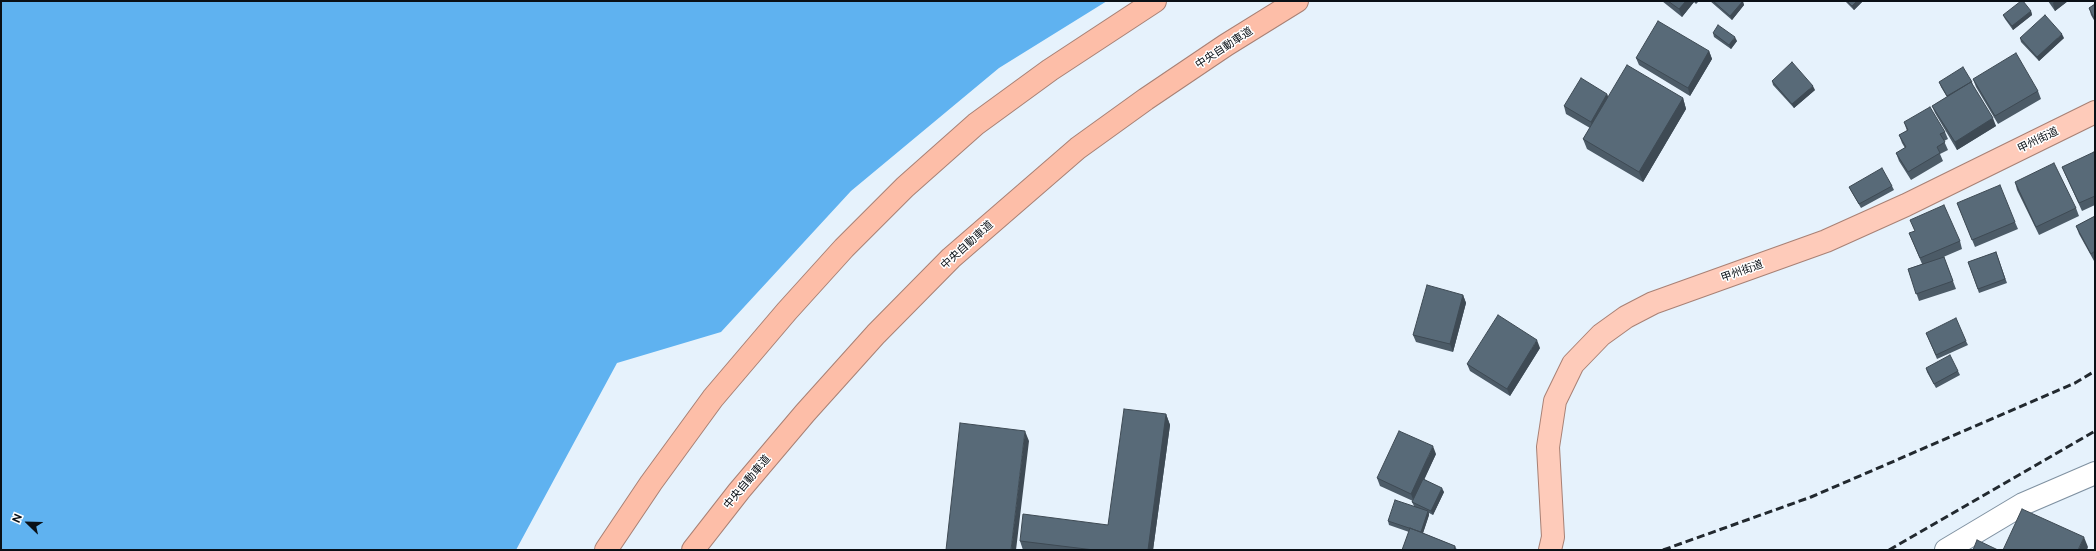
<!DOCTYPE html>
<html>
<head>
<meta charset="utf-8">
<style>
	body { margin:0 }
	#map { position:relative; width:2096px; height:551px; overflow:hidden; background:#e6f2fc; font-family:"Public Sans",sans-serif }
	canvas { display:block }
	.frame { position:absolute; inset:0; border:2px solid #0a1016; pointer-events:none }
	.north { position:absolute; left:8px; top:503px; width:40px; height:40px; -webkit-text-stroke:3px #fff; paint-order:stroke; rotate:293deg; font-size:11px; font-weight:700; line-height:16px; text-align:center; color:#0a1016 }
	.north::after { content:''; display:block; margin:auto; width:14px; height:18px; background:#0a1016; clip-path:polygon(50% 0,100% 100%,50% 72%,0 100%) }
</style>
</head>
<body>
<div id="map">
<canvas width="2096" height="551"></canvas>
<div class="frame"></div>
<div class="north">N</div>
</div>
<script>
const ctx = document.querySelector('canvas').getContext('2d');
ctx.lineJoin = 'round';
function fillPath(path, color) {
  ctx.fillStyle = color;
  ctx.fill(path, 'evenodd');
}
function toPath(rows) {
  const path = new Path2D();
  for (const r of rows) {
    path.moveTo(r[0], r[1]);
    for (let i = 2; i < r.length; i += 2) path.lineTo(r[i], r[i + 1]);
  }
  return path;
}
function stroke(path, color, width, dash) {
  ctx.strokeStyle = color;
  ctx.lineWidth = width;
  ctx.lineCap = dash ? 'butt' : 'round';
  ctx.setLineDash(dash || []);
  ctx.stroke(path);
}
function write(font, color, halo, rows, align = 'center') {
  ctx.font = font + ' "Public Sans","Noto Sans JP",sans-serif';
  ctx.lineWidth = 3;
  ctx.setLineDash([]);
  ctx.textBaseline = 'middle';
  ctx.strokeStyle = halo;
  ctx.fillStyle = color;
  for (const [text, x, y, turn = 0] of rows) {
    ctx.save();
    ctx.translate(x, y);
    ctx.rotate((+turn || 0) * Math.PI / 180);
    ctx.textAlign = isNaN(turn) ? turn : align;
    if (halo) ctx.strokeText(text, 0, 0);
    ctx.fillText(text, 0, 0);
    ctx.restore();
  }
}
fillPath(toPath([
	[1,1,1107,1,999,68,851,191,721,332,617,363,516,550,1,550]
]), '#5fb2f0');
const minor = toPath([
	[1946,550,2023,504,2095,473]
]);
const trunk = toPath([
	[1550,550,1553,537,1548,447,1555,401,1573,364,1601,335,1626,317,1653,303,1826,241,1906,205,2095,112]
]);
const motorway = toPath([
	[606,550,651,483,713,398,787,311,844,248,905,187,976,124,1050,70,1155,1],
	[693,550,739,491,805,413,876,334,951,258,1078,148,1146,99,1226,45,1297,1]
]);
stroke(minor, '#7f91a1', 24);
stroke(trunk, '#a88175', 24);
stroke(motorway, '#a88175', 24);
stroke(minor, '#fff', 22);
stroke(trunk, '#fecbba', 22);
stroke(motorway, '#fdbea8', 22);
stroke(toPath([
	[1663,550,1811,497,2075,383,2095,371],
	[1889,550,2095,431]
]), '#22292f', 3, [8, 4]);
fillPath(toPath([
	[1662,1,1699,1,1696,4,1694,2,1682,17],
	[1710,1,1742,1,1744,5,1732,20],
	[1845,1,1863,1,1854,10],
	[2048,1,2068,1,2055,11],
	[2095,4,2095,22,2091,15,2089,8],
	[2031,11,2032,15,2013,30,2005,19,2003,15],
	[1713,33,1737,41,1731,49,1714,37],
	[2020,38,2064,38,2039,61,2021,42],
	[1709,51,1712,59,1690,96,1639,65,1636,58],
	[1973,79,2038,91,2041,99,1998,124,1976,87],
	[1772,81,1815,90,1794,108,1773,85],
	[1939,82,1972,82,1973,86,1996,126,1957,150,1935,113,1932,106,1947,97,1941,87],
	[1607,94,1608,97,1683,98,1686,109,1643,182,1587,149,1583,139,1590,128,1566,114,1564,106],
	[1904,122,1945,132,1948,139,1944,141,1948,150,1940,154,1943,161,1911,180,1899,161,1896,153,1905,148,1902,143,1899,135,1907,131],
	[2095,154,2095,205,2082,211,2065,174,2062,167],
	[2015,182,2076,208,2079,216,2039,235,2017,190],
	[1892,186,1894,190,1861,208,1851,191,1849,187],
	[1957,203,2015,222,2018,229,1975,247],
	[2095,216,2095,260,2094,261,2079,234,2076,226],
	[1909,233,1960,241,1962,249,1941,258,1944,257,1956,289,1919,301,1908,269,1922,264],
	[1996,252,2007,283,1979,293,1968,262],
	[1463,295,1466,303,1453,352,1416,342,1413,335],
	[1926,333,1966,341,1968,345,1937,359],
	[1540,348,1510,396,1470,371,1467,364],
	[1926,368,1958,371,1960,375,1936,388,1927,372],
	[1166,414,1170,425,1153,550,1023,550,1020,541,1108,525],
	[1436,454,1424,479,1444,492,1433,515,1429,513,1429,515,1423,533,1455,546,1457,550,1402,550,1409,532,1389,525,1388,521,1414,506,1412,502,1413,501,1380,486,1377,478]
]), '#4c5b67');
fillPath(toPath([
	[1686,1,1694,1,1694,2,1682,17,1679,9],
	[1743,1,1744,5,1732,20,1730,16],
	[1857,1,1863,1,1854,10,1852,6],
	[2055,1,2068,1,2055,11,2053,3],
	[2031,11,2032,15,2013,30,2012,26],
	[2062,34,2064,38,2039,61,2037,57],
	[1735,37,1737,41,1731,49,1729,45],
	[1709,51,1712,59,1690,96,1688,88],
	[1813,86,1815,90,1794,108,1792,104],
	[1607,94,1610,102,1593,130,1591,122],
	[1683,98,1686,109,1643,182,1639,172],
	[1993,118,1996,126,1957,150,1955,142],
	[1463,295,1466,303,1453,352,1450,344],
	[1537,340,1540,348,1510,396,1507,389],
	[1166,414,1170,425,1153,550,1148,550],
	[1025,431,1029,441,1016,550,1011,550],
	[1433,446,1436,454,1414,502,1411,494],
	[1442,488,1444,492,1433,515,1431,511],
	[1428,511,1429,515,1422,536,1421,532],
	[2084,537,2088,547,2087,550,2078,550]
]), '#3e4a54');
const building = toPath([
	[1668,1,1686,1,1679,9,1668,1],
	[1713,1,1743,1,1730,16,1713,1],
	[1847,1,1857,1,1852,6,1847,1],
	[2021,1,2023,1,2031,11,2012,26,2003,15,2021,1],
	[2095,4,2095,20,2089,8,2095,4],
	[2045,15,2062,34,2037,57,2020,38,2045,15],
	[1658,21,1709,51,1688,88,1636,58,1658,21],
	[1718,25,1735,37,1729,45,1713,33,1718,25],
	[2016,53,2038,91,1995,116,1973,79,2016,53],
	[1792,62,1813,86,1792,104,1772,81,1792,62],
	[1627,65,1683,98,1639,172,1583,139,1627,65],
	[1963,67,1972,82,1971,83,1971,82,1947,96,1939,82,1963,67],
	[1581,78,1607,94,1591,122,1564,106,1581,78],
	[1971,82,1993,118,1955,142,1932,106,1971,82],
	[1930,107,1945,132,1940,134,1945,142,1937,147,1940,153,1908,172,1896,153,1906,147,1899,135,1908,130,1904,122,1930,107],
	[2094,152,2095,154,2095,196,2079,203,2062,167,2094,152],
	[2054,163,2076,208,2036,227,2015,182,2054,163],
	[1882,168,1892,186,1859,204,1849,187,1882,168],
	[2000,185,2015,222,1972,240,1957,203,2000,185],
	[1944,205,1960,241,1920,258,1909,233,1915,231,1910,220,1944,205],
	[2095,216,2095,251,2091,254,2076,226,2095,216],
	[1996,252,2005,279,1978,289,1968,262,1996,252],
	[1944,257,1953,281,1916,294,1908,269,1944,257],
	[1427,285,1463,295,1450,344,1413,335,1427,285],
	[1498,315,1537,340,1507,389,1467,364,1498,315],
	[1956,318,1966,341,1936,355,1926,333,1956,318],
	[1950,355,1958,371,1934,384,1926,368,1950,355],
	[1124,409,1166,414,1148,550,1094,550,1020,541,1023,514,1108,525,1124,409],
	[960,423,1025,431,1011,550,946,550,960,423],
	[1399,431,1433,446,1411,494,1377,478,1399,431],
	[1423,479,1442,488,1431,511,1412,502,1423,479],
	[1395,500,1428,511,1421,532,1388,521,1395,500],
	[2022,509,2084,537,2078,550,2003,550,2022,509],
	[1410,528,1455,546,1454,550,1402,550,1410,528],
	[1977,540,1998,550,1973,550,1977,540]
]);
fillPath(building, '#586a78');
stroke(building, '#3e4a54', 1);
write('11px', '#0a1016', '#fff', [
	["中央自動車道",1224,48,-33],
	["甲州街道",2038,140,-26],
	["中央自動車道",967,245,-42],
	["甲州街道",1742,271,-20],
	["中央自動車道",747,482,-50]
]);
</script>
</body>
</html>
